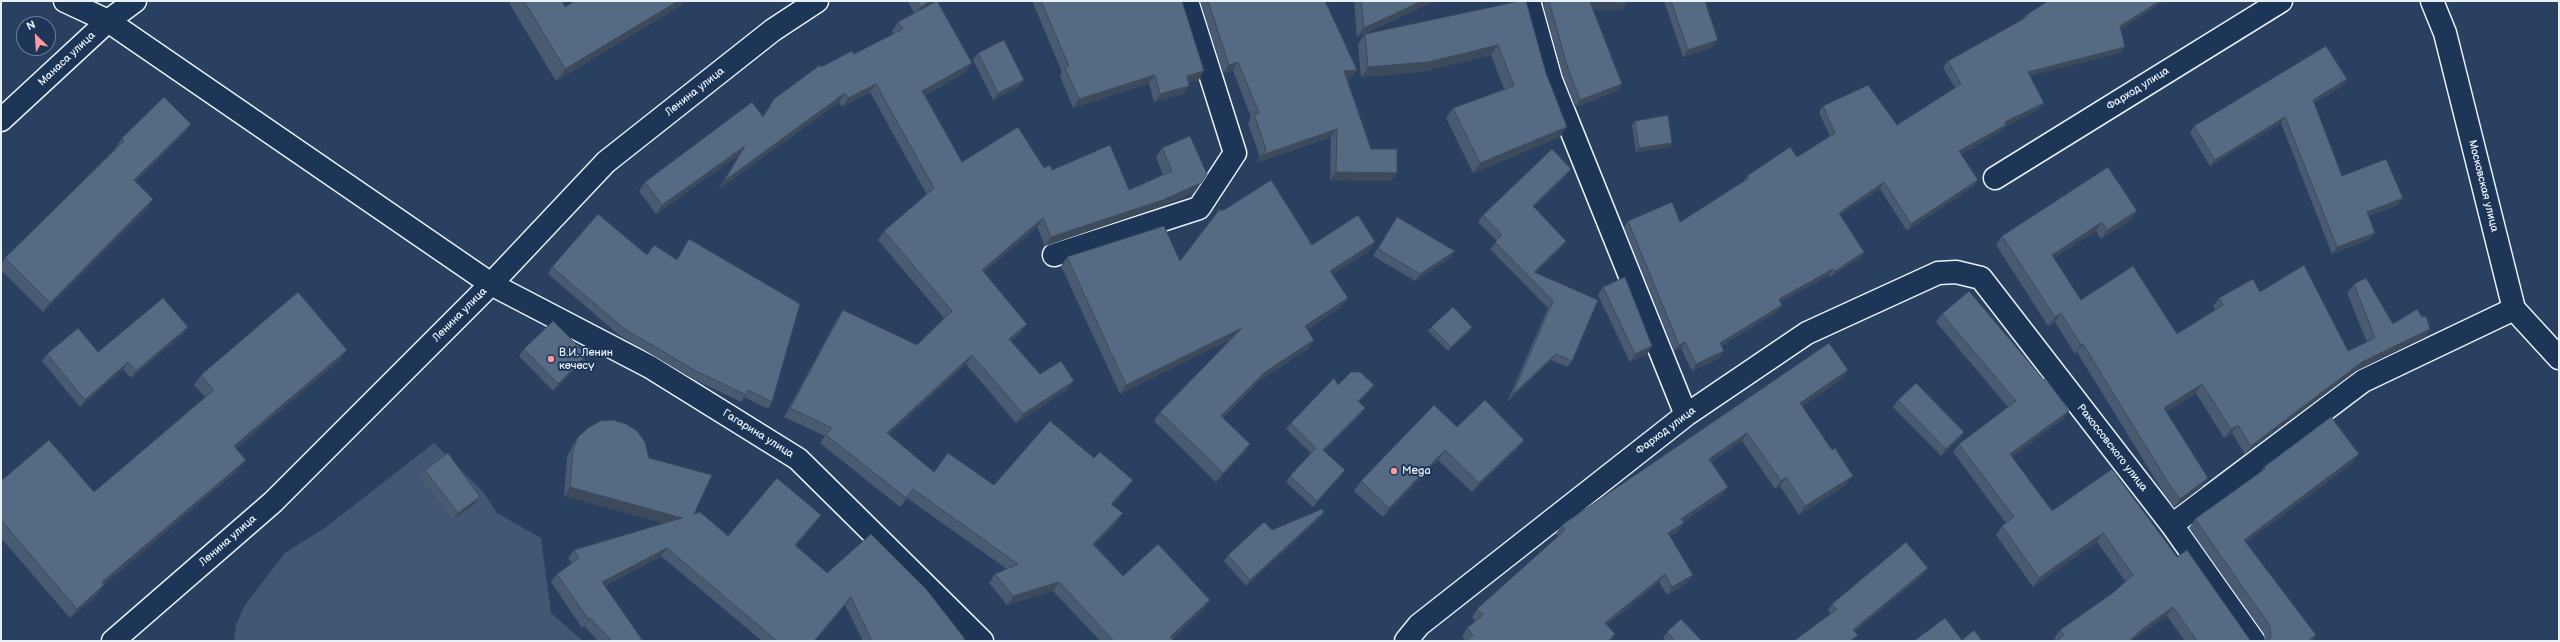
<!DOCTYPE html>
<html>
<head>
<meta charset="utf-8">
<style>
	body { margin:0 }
	#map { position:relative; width:2560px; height:642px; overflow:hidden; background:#294061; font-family:"Balsamiq Sans",sans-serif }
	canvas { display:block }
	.frame { position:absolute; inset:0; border:2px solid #e8f1f8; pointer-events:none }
	.north { position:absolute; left:16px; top:16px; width:40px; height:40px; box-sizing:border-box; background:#1d3557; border:1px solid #6e8097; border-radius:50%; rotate:335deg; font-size:11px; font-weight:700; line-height:16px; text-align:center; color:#e8f1f8 }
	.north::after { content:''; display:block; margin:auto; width:14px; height:18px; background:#ff9aa2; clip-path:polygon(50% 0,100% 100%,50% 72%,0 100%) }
</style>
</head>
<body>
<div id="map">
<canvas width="2560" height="642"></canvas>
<div class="frame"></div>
<div class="north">N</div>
</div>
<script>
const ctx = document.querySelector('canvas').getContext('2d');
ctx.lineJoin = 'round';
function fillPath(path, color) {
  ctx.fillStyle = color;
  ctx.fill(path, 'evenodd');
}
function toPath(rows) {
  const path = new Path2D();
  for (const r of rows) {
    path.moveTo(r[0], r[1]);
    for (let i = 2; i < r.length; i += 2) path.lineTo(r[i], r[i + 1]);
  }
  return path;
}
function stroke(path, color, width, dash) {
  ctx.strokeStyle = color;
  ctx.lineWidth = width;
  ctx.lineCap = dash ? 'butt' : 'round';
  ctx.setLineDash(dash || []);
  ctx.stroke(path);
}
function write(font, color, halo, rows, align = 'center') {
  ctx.font = font + ' "Balsamiq Sans",sans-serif';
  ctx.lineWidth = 4;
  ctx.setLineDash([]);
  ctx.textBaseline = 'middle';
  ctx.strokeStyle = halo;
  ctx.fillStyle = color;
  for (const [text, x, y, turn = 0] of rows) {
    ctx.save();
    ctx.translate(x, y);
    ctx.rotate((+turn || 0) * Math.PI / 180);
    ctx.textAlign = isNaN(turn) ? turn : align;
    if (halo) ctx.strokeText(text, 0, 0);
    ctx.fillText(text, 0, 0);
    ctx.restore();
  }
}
fillPath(toPath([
	[434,443,484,493,497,513,541,538,551,613,583,641,234,641,236,625,245,605,285,553,326,527]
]), '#415774');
const minor = toPath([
	[817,1,773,30,606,162,491,284,650,367,798,459,982,641],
	[1529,1,1551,80,1686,415],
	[2432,1,2445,33,2514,309,2559,358],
	[1995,178,2281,1],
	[1054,255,1199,208,1235,153,1187,1],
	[2172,525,2363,381,2514,309],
	[1406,641,1419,625,1686,415,1807,333,1938,273,1956,272,1981,278,2172,525,2254,641]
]);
const major = toPath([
	[65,1,108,21,491,284,273,502,113,641],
	[1,120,108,21,135,1]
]);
stroke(minor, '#e8f1f8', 25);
stroke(major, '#e8f1f8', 25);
stroke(minor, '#1d3557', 22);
stroke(major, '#1d3557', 22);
fillPath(toPath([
	[508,1,562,1,565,7,575,1,684,1,680,6,556,81],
	[908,1,940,1,938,2,972,63,966,72,925,95,962,162,1044,168,1052,170,1129,190,1163,175,1156,157,1162,148,1195,192,1157,208,1045,246,1037,227,984,272,1021,332,1011,341,1040,374,1068,389,1016,423,966,364,888,435,934,472,994,485,1127,488,1112,505,1117,522,1094,545,1123,576,1204,609,1172,639,1174,641,1100,641,1053,591,1007,605,989,583,995,574,1007,569,907,498,900,507,820,443,825,436,784,417,837,319,843,310,917,345,944,318,878,240,884,231,927,195,870,92,842,107,839,102,718,190,739,155,656,214,639,191,645,182,763,116,774,99,821,67,854,54,894,34,892,31,898,22,914,13],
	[1032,1,1182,1,1199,80,1188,82,1189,86,1183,94,1154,102,1149,83,1073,108,1060,76,1062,72],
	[1200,1,1325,1,1351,78,1347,78,1371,149,1391,181,1330,180,1331,137,1256,163,1260,157,1248,123,1251,117,1233,70,1223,73],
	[1354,1,1435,1,1357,37],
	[1520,1,1560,137,1473,173,1446,118,1453,108,1504,89,1491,55,1421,72,1361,77,1358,44,1365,34],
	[1546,1,1626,1,1626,3,1621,10,1593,9,1622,84,1617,91,1575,107,1563,76,1543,5],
	[1664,1,1705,1,1713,47,1683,57],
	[2026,15,2120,29,2125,47,2120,53,2030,76,2039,109,2006,126,2002,131,1961,154,1974,186,1907,231,1880,189,1840,215,1864,252,1860,258,1830,277,1829,275,1780,302,1782,305,1778,311,1721,346,1719,358,1692,371,1681,348,1674,351,1624,227,1628,221,1680,222,1743,182,1747,176,1797,157,1830,136,1819,112,1823,106,1897,125,1955,88,1943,67,1948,61,2022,20],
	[978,53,1019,87,993,100,973,60],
	[2347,79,2342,86,2314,103,2342,176,2403,198,2398,205,2368,216,2375,233,2370,239,2332,254,2281,123,2210,166,2190,133,2194,126],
	[1635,121,1670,147,1636,152,1632,125],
	[191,124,184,133,135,182,147,209,43,312,1,270,1,265,5,258,116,148,115,148,122,138],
	[1566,176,1534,207,1561,248,1535,273,1598,300,1572,361,1567,367,1551,360,1507,402,1548,308,1490,249,1497,241,1478,222,1483,215],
	[2137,211,2131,220,2101,239,2096,231,2054,258,2081,300,2177,334,2215,310,2213,306,2219,298,2260,292,2348,351,2367,342,2347,293,2354,284,2393,324,2422,317,2430,329,2424,338,2356,371,2245,454,2232,433,2224,438,2196,393,2166,412,2202,487,2174,508,2163,492,2077,352,2075,354,2055,322,2048,326,1996,245,2002,236],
	[1397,217,1450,258,1415,281,1373,256],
	[689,239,772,402,768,409,744,397,741,402,689,377,619,335,548,274,552,267,647,255,676,260],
	[1312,245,1369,251,1332,274,1348,298,1341,307,1307,330,1308,349,1259,381,1223,418,1244,453,1216,482,1154,421,1160,412,1231,339,1120,394,1061,266,1067,257,1180,261],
	[1603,287,1652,346,1648,353,1630,362,1598,295],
	[1942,314,2069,411,2063,419,2012,457,2052,511,2177,557,2251,641,2185,641,2167,616,2139,635,2132,641,2056,641,2054,639,2060,630,2114,592,2126,582,2097,542,2033,587,1996,535,2002,526,2006,523,1953,452,1959,444,2008,407,1936,322],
	[1431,327,1472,327,1470,331,1448,351,1428,331],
	[183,334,131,378,123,369,80,407,42,361,47,354,98,352],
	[524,349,582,362,553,391,519,356],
	[340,360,236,448,239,469,104,585,97,595,70,618,1,538,1,481,94,492,205,397,194,385,201,375],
	[1848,370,1842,379,1802,406,1847,484,1799,515,1780,486,1775,489,1742,441,1711,462,1722,495,1683,522,1678,531,1670,536,1687,583,1667,595,1659,582,1607,625,1615,634,1611,641,1466,641,1462,637,1467,628,1475,621,1472,617,1477,609,1558,537,1556,533,1562,525],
	[1338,385,1370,391,1359,402,1361,414,1324,451,1341,476,1313,507,1286,482,1290,476,1311,453,1286,429,1291,423],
	[1898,400,1964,432,1959,439,1941,456,1893,407],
	[1457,427,1524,440,1517,449,1472,492,1438,460,1383,517,1354,491,1361,481],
	[578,437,649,458,694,514,728,536,821,515,815,523,796,546,827,573,965,639,964,641,863,641,845,605,815,641,762,641,661,556,605,586,642,641,598,641,584,626,582,628,551,582,557,574,572,564,568,558,574,550,664,523,564,496,567,457,573,445],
	[2353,463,2246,542,2316,635,2312,641,2265,641,2264,634,2189,528,2195,519,2260,473,2264,467],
	[425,470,475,504,453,520,420,477],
	[1324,512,1320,518,1246,586,1224,561,1228,555,1272,530],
	[1923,575,1855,631,1831,614,1828,610,1832,604],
	[1667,632,1702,641,1665,641,1663,638]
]), '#495b71');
fillPath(toPath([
	[678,1,684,1,680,6,556,81,565,69],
	[931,1,940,1,915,14,920,7],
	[1422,1,1435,1,1357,37,1364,28],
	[2160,1,2165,1,2115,33,2120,26],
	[1590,2,1626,3,1621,10,1585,9],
	[1718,40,1713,47,1683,57,1688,50],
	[1498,45,1491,55,1421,72,1361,77,1368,67],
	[2125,47,2120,53,2024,78,2028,72],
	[1238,62,1233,70,1223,73,1229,65],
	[972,63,966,72,916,99,922,91],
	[1357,70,1351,78,1338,79,1344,71],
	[1204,71,1199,80,1181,84,1187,76],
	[1155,75,1149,83,1073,108,1079,99],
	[2347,79,2342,86,2308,106,2313,100],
	[1024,80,1019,87,993,100,998,93],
	[876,84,870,92,842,107,848,98],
	[1622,84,1617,91,1575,107,1580,100],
	[1189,86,1183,94,1154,102,1160,94],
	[845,93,839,102,718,190,724,181],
	[2044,103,2039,109,2006,126,2002,131,1955,158,1959,151,2005,122],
	[2285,117,2281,123,2210,166,2215,160],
	[191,124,184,133,127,190,134,180],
	[1567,127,1560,137,1473,173,1480,163],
	[1337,129,1331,137,1256,163,1262,155],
	[1672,143,1670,147,1636,152,1639,148],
	[745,146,739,155,656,214,662,205],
	[1571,169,1566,176,1528,213,1533,206],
	[1336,172,1397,173,1391,181,1330,180],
	[1978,180,1974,186,1907,231,1911,224],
	[1884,182,1880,189,1834,219,1839,213],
	[1201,183,1195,192,1157,208,1045,246,1051,237],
	[2403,198,2398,205,2362,219,2367,212],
	[153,199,147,209,43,312,50,303],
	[2137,211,2131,220,2101,239,2107,230],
	[1043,218,1037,227,976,279,982,270],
	[2102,222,2096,231,2046,263,2052,255],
	[2375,233,2370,239,2332,254,2337,247],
	[1566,241,1561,248,1529,279,1534,272],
	[1375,242,1369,251,1324,280,1330,271],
	[1455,251,1450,258,1415,281,1420,274],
	[1864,252,1860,258,1830,277,1835,271],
	[1833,269,1829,275,1774,305,1779,299],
	[1348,298,1341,307,1299,335,1305,326],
	[1782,305,1778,311,1715,349,1720,343],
	[2061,313,2055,322,2048,326,2055,317],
	[1027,324,1021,332,1003,347,1009,339],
	[188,327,183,334,131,378,136,371],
	[1472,327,1470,331,1448,351,1451,347],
	[1242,328,1235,337,1120,394,1126,385],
	[2430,329,2424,338,2356,371,2245,454,2251,446,2362,362],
	[1314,340,1308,349,1259,381,1215,425,1221,416,1265,372],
	[1685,342,1681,348,1674,351,1679,345],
	[2083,344,2077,352,2075,354,2081,345],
	[1652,346,1648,353,1630,362,1635,354],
	[347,350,340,360,227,455,234,446],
	[1724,351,1719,358,1692,371,1696,364],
	[1556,354,1551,360,1507,402,1512,395],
	[587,355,582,362,553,391,558,384],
	[972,355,966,364,881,442,887,433],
	[128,362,123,369,80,407,85,400],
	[1848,370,1842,379,1794,411,1800,403],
	[1074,381,1068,389,1016,423,1023,414],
	[2202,384,2196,393,2158,417,2164,408],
	[1374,385,1370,391,1354,407,1358,401],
	[1365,408,1361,414,1319,456,1323,450],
	[2069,411,2063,419,2004,463,2010,454],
	[2238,425,2232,433,2224,438,2231,429],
	[1964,432,1959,439,1941,456,1946,449],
	[1747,433,1742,441,1703,467,1709,459],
	[1524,440,1517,449,1472,492,1479,483],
	[1250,444,1244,453,1216,482,1223,473],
	[1445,450,1438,460,1383,517,1389,508],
	[2359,454,2353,463,2238,548,2244,540],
	[246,460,239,469,104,585,97,595,70,618,77,609,102,582],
	[1345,470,1341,476,1313,507,1317,501],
	[1853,476,1847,484,1799,515,1805,506],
	[1786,477,1780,486,1775,489,1781,481],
	[2208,478,2202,487,2174,508,2180,499],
	[1133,480,1127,488,1105,513,1111,504],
	[570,487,682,518,676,526,564,496],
	[1728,487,1722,495,1675,527,1681,519],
	[480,497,475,504,453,520,458,513],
	[1324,512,1320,518,1246,586,1250,580],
	[1123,513,1117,522,1087,552,1093,544],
	[821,515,815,523,789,554,795,545],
	[1684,523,1678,531,1663,541,1668,533],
	[2103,533,2097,542,2033,587,2039,578],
	[667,548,661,556,597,590,602,582],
	[1928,568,1923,575,1849,636,1853,630],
	[1665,574,1659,582,1599,631,1605,623],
	[1693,575,1687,583,1667,595,1672,587],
	[1059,582,1053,591,1007,605,1013,596],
	[851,597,845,605,815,641,814,641],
	[1210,600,1204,609,1169,641,1170,637],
	[2173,607,2167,616,2139,635,2132,641,2129,641,2145,627],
	[590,618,584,626,582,628,588,619],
	[1615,634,1611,641,1608,641],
	[1858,635,1854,641,1850,641],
	[2316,635,2312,641,2308,641]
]), '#3c4a5c');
const building = toPath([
	[524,1,562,1,565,7,575,1,678,1,565,69,524,1],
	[917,1,931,1,920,7,917,1],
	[937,1,972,63,922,91,962,162,1018,127,1044,168,1050,165,1052,170,1110,145,1129,190,1172,171,1162,148,1190,136,1207,174,1201,183,1163,200,1051,237,1043,218,982,270,1027,324,1009,339,1040,374,1061,361,1074,381,1023,414,972,355,887,433,934,472,948,453,994,485,1050,421,1094,458,1100,452,1133,480,1111,504,1123,513,1093,544,1123,576,1158,544,1210,600,1170,637,1174,641,1114,641,1059,582,1013,596,995,574,1018,564,913,489,906,498,826,435,832,428,790,408,843,310,917,345,952,311,884,231,934,188,876,84,848,98,845,93,724,181,745,146,662,205,645,182,752,102,763,117,774,99,820,65,821,67,852,51,854,54,903,29,898,22,937,1],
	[1041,1,1182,1,1204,71,1187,76,1189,86,1160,94,1155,75,1079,99,1065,68,1069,66,1041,1],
	[1208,1,1325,1,1357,70,1344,71,1371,149,1397,149,1397,173,1336,172,1337,129,1262,155,1266,150,1254,114,1259,113,1238,62,1229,65,1208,1],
	[1361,1,1422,1,1364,28,1361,1],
	[1520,1,1526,1,1546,73,1567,127,1480,163,1453,108,1514,86,1498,45,1428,62,1368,67,1365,34,1520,1],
	[1549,1,1626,1,1626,3,1590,2,1622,84,1580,100,1568,69,1549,1],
	[1671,1,1705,1,1718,40,1688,50,1671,1],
	[2048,1,2160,1,2120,26,2125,47,2028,72,2044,103,2005,122,2006,125,1959,151,1978,180,1911,224,1884,182,1839,213,1864,252,1835,271,1833,269,1779,299,1782,305,1720,343,1724,351,1696,364,1685,342,1679,345,1628,221,1672,202,1680,222,1749,178,1747,176,1790,147,1797,157,1835,133,1823,106,1868,85,1897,125,1961,84,1948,61,2027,17,2026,15,2048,1],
	[1004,40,1024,80,998,93,978,53,1004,40],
	[2326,46,2347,79,2313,100,2342,176,2386,159,2403,198,2367,212,2375,233,2337,247,2285,117,2215,160,2194,126,2326,46],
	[164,97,191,124,134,180,153,199,50,303,5,258,124,141,122,138,164,97],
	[1668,115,1672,143,1639,148,1635,121,1668,115],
	[1552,149,1571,169,1533,206,1566,241,1534,272,1598,300,1572,361,1556,354,1512,395,1553,301,1495,242,1502,235,1483,215,1552,149],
	[2108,167,2137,211,2107,230,2102,222,2052,255,2081,300,2133,266,2177,334,2223,305,2219,298,2253,279,2260,292,2304,265,2348,351,2375,338,2354,284,2366,278,2393,324,2417,309,2422,317,2426,316,2430,329,2362,362,2251,446,2238,425,2231,429,2202,384,2164,408,2208,478,2180,499,2169,484,2083,344,2081,345,2061,313,2055,317,2002,236,2108,167],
	[1271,180,1312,245,1358,215,1375,242,1330,271,1348,298,1305,326,1314,340,1265,372,1221,416,1250,444,1223,473,1160,412,1242,328,1126,385,1067,257,1164,226,1180,261,1219,210,1224,210,1271,180],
	[598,214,647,255,654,245,677,260,689,239,800,304,772,402,748,390,746,395,694,370,623,328,552,267,598,214],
	[1397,217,1455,251,1420,274,1378,249,1397,217],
	[1625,277,1652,346,1635,354,1603,287,1625,277],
	[1969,291,2044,380,2046,379,2069,411,2010,454,2052,511,2112,469,2177,557,2187,550,2250,640,2251,641,2197,641,2173,607,2145,627,2129,641,2057,641,2064,635,2060,630,2114,592,2133,575,2103,533,2039,578,2002,526,2014,517,1959,444,2016,401,1942,314,1969,291],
	[298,292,347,350,234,446,246,460,102,582,104,585,77,609,1,520,1,481,49,440,94,492,214,390,201,375,298,292],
	[163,298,188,327,136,371,128,362,85,400,47,354,78,328,98,352,163,298],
	[1453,307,1472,327,1451,347,1431,327,1453,307],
	[553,321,587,355,558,384,524,349,553,321],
	[1829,343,1848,370,1800,403,1832,450,1835,448,1853,476,1805,506,1786,477,1781,481,1747,433,1709,459,1728,487,1681,519,1684,523,1668,533,1693,575,1672,587,1665,574,1605,623,1615,634,1608,641,1466,641,1473,635,1467,628,1483,615,1477,609,1565,530,1562,525,1829,343],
	[1351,372,1360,372,1374,385,1358,401,1365,408,1323,450,1345,470,1317,501,1290,476,1316,448,1291,423,1334,378,1338,385,1351,372],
	[1916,383,1964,432,1946,449,1898,400,1916,383],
	[1485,400,1524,440,1479,483,1445,450,1389,508,1361,481,1434,405,1457,427,1485,400],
	[2331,417,2359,454,2244,540,2316,635,2308,641,2269,641,2271,637,2270,626,2195,519,2265,469,2264,467,2331,417],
	[613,420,626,424,637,431,645,442,649,458,712,475,694,514,700,512,728,536,777,478,821,515,795,545,827,573,871,534,926,589,965,639,963,641,872,641,851,597,814,641,777,641,667,548,602,582,643,641,612,641,590,618,588,619,557,574,579,558,574,550,682,518,570,487,573,449,578,437,588,428,600,421,613,420],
	[448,453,480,497,458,513,425,470,448,453],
	[1322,509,1324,512,1250,580,1228,555,1264,522,1272,530,1322,509],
	[1906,542,1928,568,1853,630,1858,635,1850,641,1794,641,1837,609,1832,604,1906,542],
	[1945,618,1962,640,1974,630,1982,641,1914,641,1945,618],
	[1681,619,1702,641,1675,641,1667,632,1681,619]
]);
fillPath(building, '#556a83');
stroke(building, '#3c4a5c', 1);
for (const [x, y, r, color] of [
	[551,359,4,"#ff9aa2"],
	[1394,471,4,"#ff9aa2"]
]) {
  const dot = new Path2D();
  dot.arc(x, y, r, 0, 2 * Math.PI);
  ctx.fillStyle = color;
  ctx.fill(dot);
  stroke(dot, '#1d3557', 1.5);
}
write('11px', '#e8f1f8', '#1d3557', [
	["Манаса улица",67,59,-43],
	["Фарход улица",2138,89,-32],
	["Ленина улица",695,92,-38],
	["Московская улица",2483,186,76],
	["Ленина улица",460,315,-45],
	["Фарход улица",1666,431,-37],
	["Гагарина улица",758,434,32],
	["Ракоссовского улица",2112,448,52],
	["Ленина улица",228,541,-41]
]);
write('11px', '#e8f1f8', '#1d3557', [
	["В.И. Ленин",559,353],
	["көчөсү",559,366],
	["Mega",1402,471]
], 'left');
</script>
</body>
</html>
